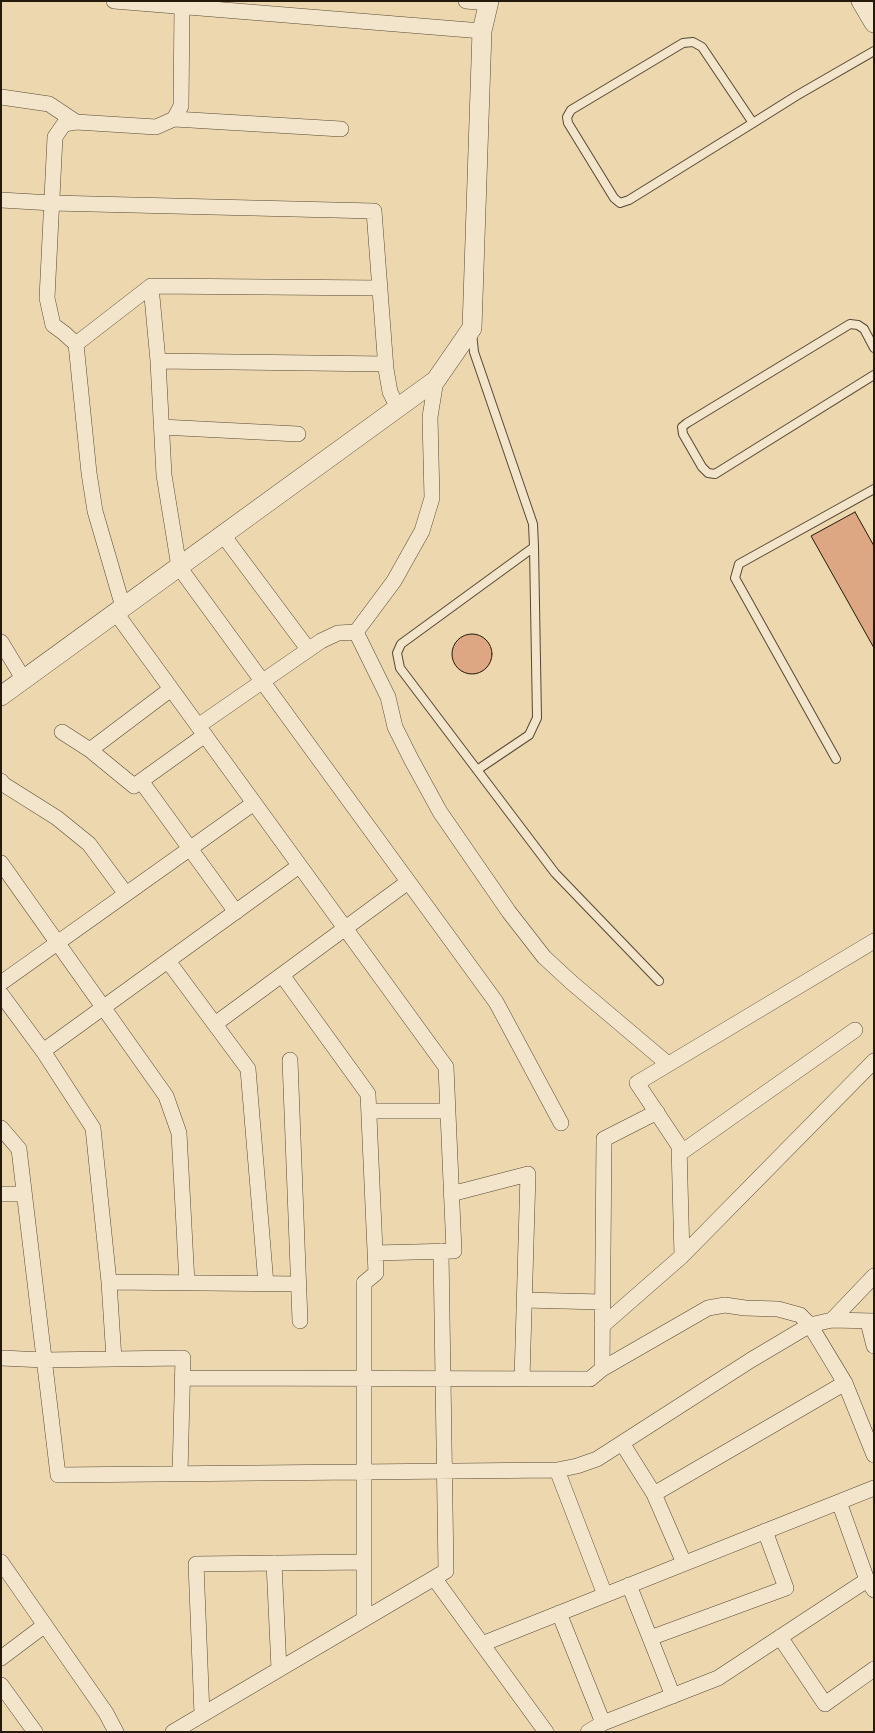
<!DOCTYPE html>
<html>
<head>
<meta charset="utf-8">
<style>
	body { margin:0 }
	#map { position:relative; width:875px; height:1733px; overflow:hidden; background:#edd7af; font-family:Cardo,serif }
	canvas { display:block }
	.frame { position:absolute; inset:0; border:2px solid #25190b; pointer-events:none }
</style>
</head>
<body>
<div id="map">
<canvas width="875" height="1733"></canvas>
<div class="frame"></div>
</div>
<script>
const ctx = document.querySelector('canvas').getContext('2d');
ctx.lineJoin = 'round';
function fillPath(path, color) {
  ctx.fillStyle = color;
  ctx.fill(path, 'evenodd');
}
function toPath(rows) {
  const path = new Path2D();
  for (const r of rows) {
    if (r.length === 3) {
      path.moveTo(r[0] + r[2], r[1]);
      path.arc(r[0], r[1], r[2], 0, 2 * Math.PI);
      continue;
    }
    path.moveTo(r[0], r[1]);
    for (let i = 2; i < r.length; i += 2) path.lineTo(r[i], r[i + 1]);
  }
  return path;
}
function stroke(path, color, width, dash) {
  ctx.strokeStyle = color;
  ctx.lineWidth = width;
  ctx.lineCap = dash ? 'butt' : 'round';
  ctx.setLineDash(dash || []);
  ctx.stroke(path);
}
const building = toPath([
	[855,512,874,546,874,648,811,536,855,512],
	[472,654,20]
]);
fillPath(building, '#dda783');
stroke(building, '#25190b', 1);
const service = toPath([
	[753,123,702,47,693,42,683,43,571,110,567,117,568,123,614,198,620,203,629,200,753,123,796,96,874,51],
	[472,333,474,352,533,524,534,547,401,644,397,653,400,668,555,873,659,981],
	[874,348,864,329,858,325,850,324,687,423,682,427,683,434,702,467,708,473,715,474,874,375],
	[836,759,735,578,739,564,874,489],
	[477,770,529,735,537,718,534,547]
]);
const minor = toPath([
	[114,1,482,31],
	[466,1,488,3],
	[1,97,49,104,76,122],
	[174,119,341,129],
	[1,200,52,203,374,211,386,369,390,392,398,408],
	[151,286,158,361,164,475,179,567,496,1002,561,1123],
	[76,344,151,286,380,288],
	[158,361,386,364],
	[161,427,298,434],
	[223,535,308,649],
	[123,607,95,511,89,473,76,344,64,333,53,325,47,298,55,137,64,124,76,122,156,127,174,119,181,106,182,7],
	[116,613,446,1067,454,1251,375,1253],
	[356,632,388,697,395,727,411,759,440,812,509,912,544,957,571,982,668,1064],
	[356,632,394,581,422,531,432,498,430,417,436,380],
	[1,642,24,680],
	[198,726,321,641,338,633,356,632],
	[62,732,90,750,134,786,205,735],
	[90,750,171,689],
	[1,781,3,784,57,818,89,844,126,894],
	[141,781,236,912],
	[1,863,166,1096,179,1133,187,1283],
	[168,961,248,1069,266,1284],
	[282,975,368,1094,376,1273,364,1283,364,1619],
	[1,983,254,803],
	[1,994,43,1051,93,1128,109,1282,114,1359],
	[215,1024,408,882],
	[43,1051,299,866],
	[290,1060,300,1321],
	[369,1111,448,1111],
	[1,1128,19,1149,58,1475,557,1470,577,1466,597,1459,751,1360,810,1325,832,1320,874,1321],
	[679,1154,855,1030],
	[1,1194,24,1194],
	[451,1194,528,1174,522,1379],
	[682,1256,679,1146,637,1083,874,941],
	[109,1282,299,1284],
	[524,1300,602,1302],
	[832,1320,874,1276],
	[868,1322,874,1346],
	[602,1326,682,1256,874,1061],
	[1,1358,44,1360,183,1358,180,1474],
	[602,1369,604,1139,657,1112],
	[182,1378,590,1379,602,1369,708,1308,725,1305,745,1308,778,1309,800,1315,810,1325,845,1383,874,1455],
	[622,1443,654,1494,684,1563],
	[557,1470,605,1595],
	[654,1494,845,1383],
	[839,1502,867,1580,874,1590],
	[1,1562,106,1713,116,1732],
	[274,1563,279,1669],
	[434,1578,546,1732],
	[629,1585,673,1696],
	[559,1613,603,1723],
	[780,1637,825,1704,874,1669],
	[650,1638,786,1588,765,1531],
	[482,1644,874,1488],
	[1,1658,45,1625],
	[1,1685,35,1732],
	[202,1715,196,1564,364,1562],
	[173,1732,446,1571,441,1251],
	[588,1732,603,1723,718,1678,867,1580]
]);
const tertiary = toPath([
	[861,1,874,23],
	[1,696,436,380,472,328,482,31,489,1]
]);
stroke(service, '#574834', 10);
stroke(minor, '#574834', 16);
stroke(tertiary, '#574834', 20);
stroke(service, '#f3e5cb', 8);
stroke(minor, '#f3e5cb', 15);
stroke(tertiary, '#f3e5cb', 19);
</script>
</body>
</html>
